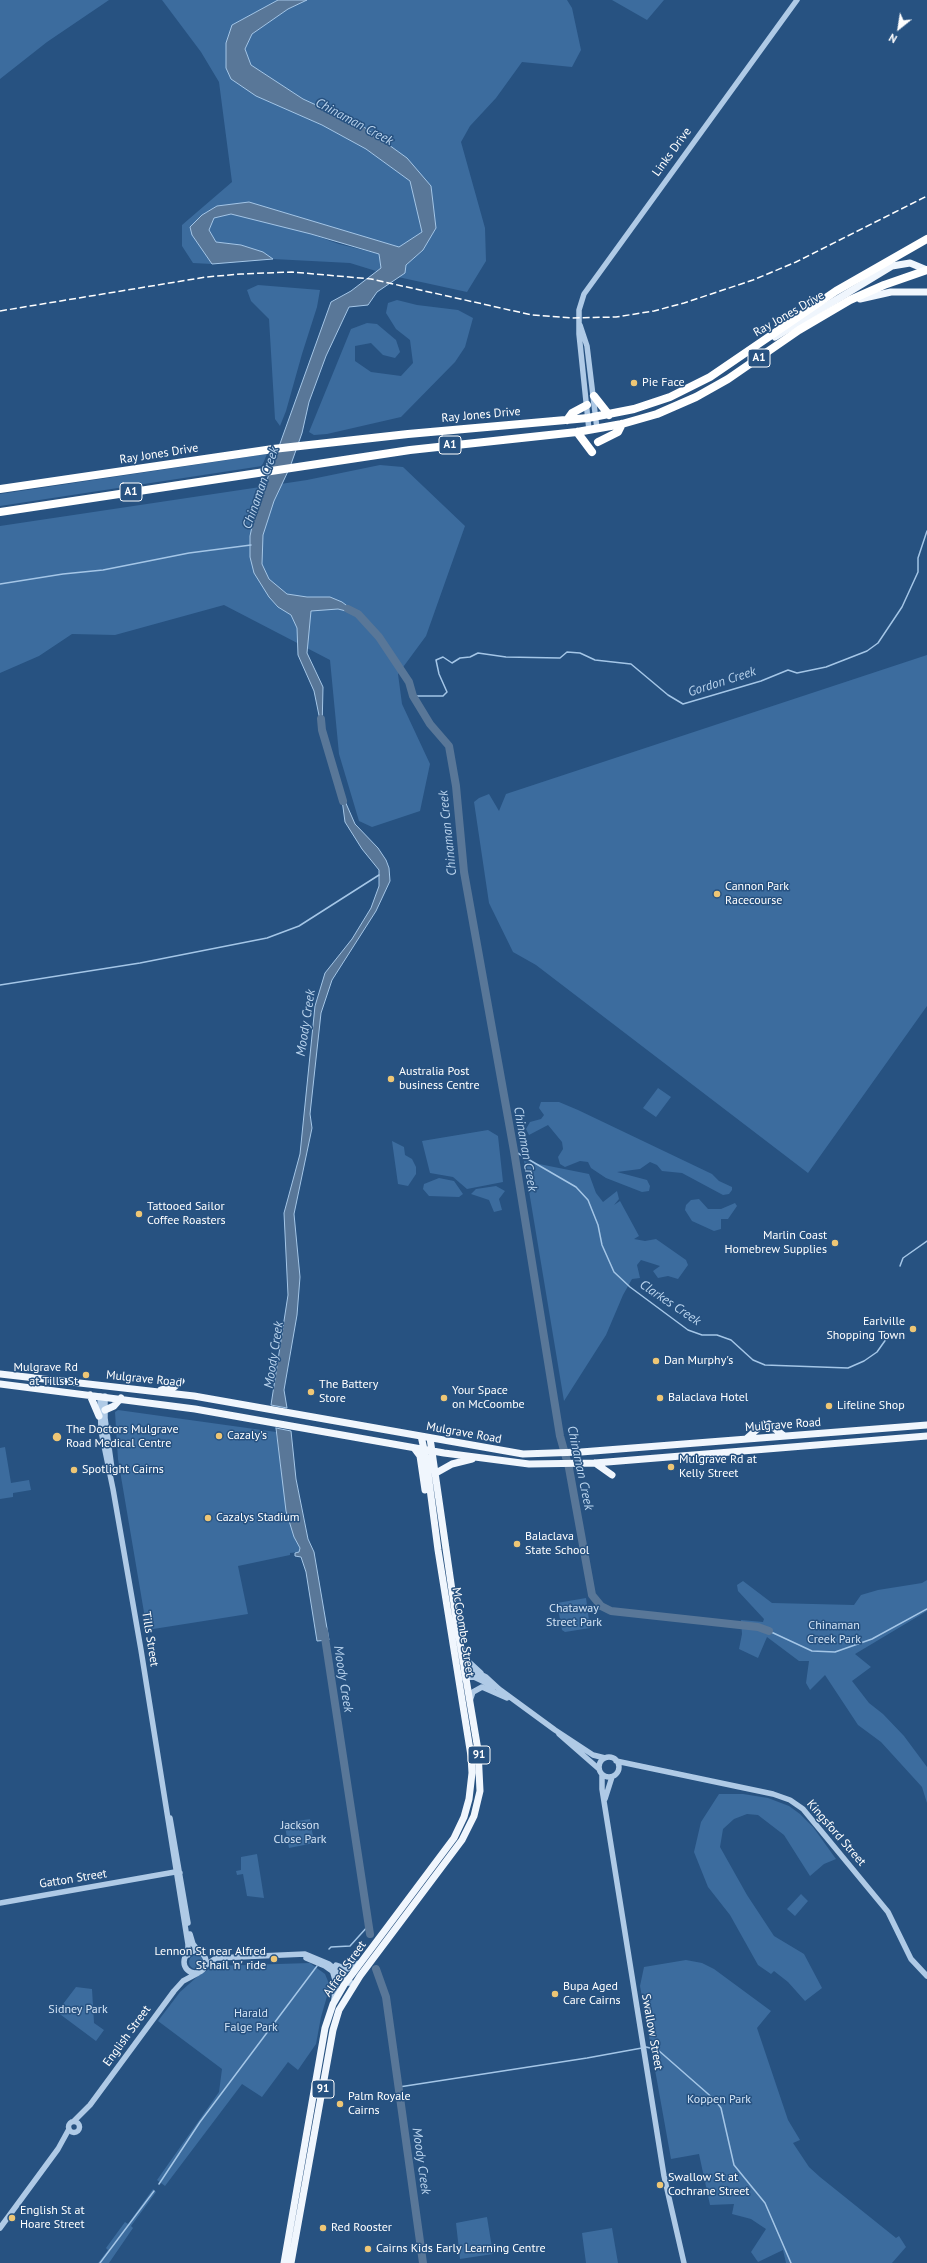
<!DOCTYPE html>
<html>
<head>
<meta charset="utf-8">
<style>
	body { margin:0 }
	#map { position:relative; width:927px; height:2263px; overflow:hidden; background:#275281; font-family:"PT Sans",sans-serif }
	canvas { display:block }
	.north { position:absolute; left:879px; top:8px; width:40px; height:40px; -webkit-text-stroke:3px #275281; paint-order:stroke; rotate:210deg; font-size:11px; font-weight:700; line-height:16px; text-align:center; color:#fff }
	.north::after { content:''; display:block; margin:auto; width:14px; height:18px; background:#fff; clip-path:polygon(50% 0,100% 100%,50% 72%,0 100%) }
</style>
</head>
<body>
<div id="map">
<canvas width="927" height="2263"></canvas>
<div class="north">N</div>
</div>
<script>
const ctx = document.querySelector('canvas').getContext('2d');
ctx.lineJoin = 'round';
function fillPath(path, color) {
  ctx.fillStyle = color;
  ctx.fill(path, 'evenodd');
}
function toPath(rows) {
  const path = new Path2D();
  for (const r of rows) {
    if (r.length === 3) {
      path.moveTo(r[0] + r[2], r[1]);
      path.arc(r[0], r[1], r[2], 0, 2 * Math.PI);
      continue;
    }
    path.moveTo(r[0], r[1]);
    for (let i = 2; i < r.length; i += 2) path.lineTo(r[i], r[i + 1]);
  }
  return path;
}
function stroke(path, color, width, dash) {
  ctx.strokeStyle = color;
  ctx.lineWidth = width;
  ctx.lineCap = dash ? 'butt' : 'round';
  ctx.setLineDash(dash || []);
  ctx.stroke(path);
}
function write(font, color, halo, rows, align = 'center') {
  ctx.font = font + ' "PT Sans",sans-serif';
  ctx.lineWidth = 3;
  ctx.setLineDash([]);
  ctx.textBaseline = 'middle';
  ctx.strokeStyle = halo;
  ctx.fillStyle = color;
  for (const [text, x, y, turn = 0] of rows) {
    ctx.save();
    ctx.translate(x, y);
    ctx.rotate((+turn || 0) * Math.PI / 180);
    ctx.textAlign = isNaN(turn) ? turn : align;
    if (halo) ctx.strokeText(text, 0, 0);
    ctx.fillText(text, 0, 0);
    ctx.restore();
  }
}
fillPath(toPath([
	[0,0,109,0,47,42,0,79],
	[162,0,278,0,232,25,256,96,322,125,366,149,410,181,422,232,399,247,249,202,217,206,202,215,192,235,212,264,193,263,182,246,182,225,232,182,219,82,201,52],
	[307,0,567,0,572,8,581,50,572,67,522,62,496,98,470,126,461,142,485,228,486,261,467,292,398,277,405,273,406,265,423,250,436,228,431,186,364,127,303,99,251,65,245,49,252,34,288,9],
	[612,0,664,0,647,20],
	[231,214,311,234,339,244,379,254,381,268,376,271,350,263,273,259,263,252,241,245,216,242,209,230,214,218],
	[258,285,320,290,317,307,302,354,286,411,280,426,275,419,269,319,251,301,247,290],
	[397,300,417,305,458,310,473,318,465,347,455,362,401,417,327,434,314,435,309,432,351,329,367,323,377,324,396,340,400,352,395,358,383,355,371,343,355,346,355,361,371,372,401,376,413,363,410,340,396,329,386,313,388,303],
	[267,454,262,466,0,506,0,494],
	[380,465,403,467,465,526,426,636,398,674,402,704,430,764,420,811,372,827,359,821,339,754,330,660,224,605,115,635,72,634,39,656,0,673,0,526,307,480],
	[927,655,927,1006,808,1173,536,965,513,952,489,903,474,802,479,798,489,794,499,811,506,794],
	[658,1088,671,1097,656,1117,643,1108],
	[541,1102,559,1102,578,1110,712,1174,719,1181,732,1187,732,1190,729,1194,723,1195,682,1173,662,1171,657,1165,650,1162,640,1169,617,1172,647,1180,650,1186,649,1191,642,1192,606,1178,591,1168,588,1162,580,1161,565,1167,560,1164,558,1157,563,1149,562,1142,548,1125,529,1135,526,1129,530,1122,541,1119,544,1115,539,1108],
	[488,1130,498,1136,503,1182,467,1189,453,1177,430,1173,422,1141],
	[392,1141,404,1147,405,1155,412,1159,416,1167,416,1174,408,1186,398,1184],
	[524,1161,589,1174,596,1193,603,1202,617,1191,619,1199,614,1205,620,1201,639,1236,634,1239,645,1241,656,1239,686,1260,688,1265,678,1279,668,1276,658,1278,653,1271,660,1266,641,1260,637,1265,640,1278,632,1279,623,1295,606,1335,564,1401],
	[439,1178,454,1181,463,1194,459,1197,429,1196,423,1189,424,1184],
	[496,1186,505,1191,499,1199,502,1210,494,1212,489,1200,471,1194,476,1189],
	[699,1199,708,1209,721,1209,735,1203,737,1206,728,1219,721,1219,721,1229,714,1231,692,1221,685,1210,686,1205,691,1200],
	[118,1410,276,1432,281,1469,294,1537,300,1548,299,1552,290,1553,290,1555,238,1566,248,1614,147,1630,118,1459,115,1412],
	[5,1447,11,1483,29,1480,31,1490,13,1493,13,1497,0,1499,0,1448],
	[927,1580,927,1611,855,1654,871,1667,852,1681,869,1703,883,1714,904,1736,927,1767,927,1803,922,1787,881,1742,858,1725,825,1675,810,1690,806,1683,809,1661,799,1661,767,1637,758,1658,739,1649,742,1634,741,1620,763,1622,764,1619,738,1591,737,1585,743,1581,772,1603,854,1605,861,1595,878,1590,922,1583],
	[586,1598,590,1628,565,1632,562,1630,557,1603],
	[719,1794,743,1794,768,1798,789,1806,800,1814,813,1827,836,1859,824,1864,810,1876,784,1835,758,1815,747,1814,734,1819,723,1829,720,1847,747,1895,774,1936,804,1954,822,1988,805,2001,788,1982,774,1971,771,1974,758,1965,730,1915,708,1887,694,1852,701,1822],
	[310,1819,314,1843,289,1848,285,1827,291,1822],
	[257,1854,264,1898,247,1896,243,1874,237,1875,236,1871,241,1870,241,1857],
	[801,1894,808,1901,795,1916,787,1909],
	[196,1962,7],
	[686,1960,702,1963,714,1969,771,2011,757,2028,788,2120,800,2140,793,2143,809,2167,820,2177,896,2238,899,2236,906,2247,892,2263,786,2263,783,2250,758,2262,751,2252,766,2229,751,2219,732,2214,734,2204,710,2205,699,2154,671,2159,640,1986,644,1967],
	[310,1963,325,1974,330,1986,321,2017,316,2044,298,2070,288,2062,262,2097,242,2084,165,2186,157,2180,219,2092,222,2069,158,2021,180,1992,198,1976,214,1966],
	[76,1987,92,1989,94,2023,104,2030,96,2041,57,2012],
	[153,2189,156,2192,131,2226,133,2228,109,2263,98,2263,108,2250,106,2248,125,2222,128,2224],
	[487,2217,493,2254,460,2259,456,2223],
	[612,2228,618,2263,586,2263,582,2233]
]), '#3c6c9e');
const water = toPath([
	[278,0,307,0,288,9,252,34,245,49,251,65,303,99,364,127,407,158,431,186,436,228,423,250,406,265,405,273,377,292,368,305,349,307,326,356,309,402,302,433,290,467,274,501,263,535,262,564,269,579,287,594,307,597,330,597,342,602,358,614,338,609,311,611,307,653,323,687,322,730,314,691,298,655,297,628,291,615,278,607,269,597,254,573,250,557,250,536,255,513,331,302,351,291,381,268,379,254,311,234,231,214,214,218,209,230,216,242,241,245,263,252,273,259,212,264,192,235,190,227,202,215,217,206,249,202,399,247,422,232,410,181,366,149,322,125,256,96,231,79,226,68,226,43,232,25,278,0],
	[341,792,355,824,378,848,386,860,389,868,390,881,376,911,332,980,321,1013,310,1114,312,1128,294,1214,300,1277,297,1315,284,1390,287,1408,271,1405,288,1295,284,1213,300,1154,315,1006,325,973,352,939,371,908,379,886,379,870,362,849,345,822,341,792],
	[276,1428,291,1431,296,1479,308,1539,314,1552,329,1640,317,1641,306,1572,301,1557,295,1556,295,1553,299,1552,300,1548,294,1537,286,1511,276,1428]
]);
fillPath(water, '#597798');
stroke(water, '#a4c6e7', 1);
stroke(toPath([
	[0,584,63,574,103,570,189,553,251,545],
	[413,696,443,696,447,692,439,674,436,660,443,657,452,663,460,658,470,657,478,653,506,657,560,658,567,652,580,653,595,660,631,664,668,695,683,704,761,681,788,670,797,673,826,667,867,651,878,643,902,607,918,572,918,558,927,531],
	[0,985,140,963,267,938,299,926,379,875],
	[514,1151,576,1187,588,1200,598,1225,602,1245,614,1272,630,1287,688,1330,702,1335,717,1335,731,1340,753,1360,765,1365,848,1368,864,1361,877,1352,889,1335],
	[900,1266,903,1258,927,1241],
	[769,1631,812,1651,835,1652,872,1639,927,1609],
	[329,1949,331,1947,350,1946,369,1925],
	[646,2047,658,2050,715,2100,721,2108,734,2165,765,2203,791,2263],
	[399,2087,587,2058,642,2048],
	[159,2184,200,2122,317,1966],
	[100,2263,154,2191]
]), '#a4c6e7', 1.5);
stroke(toPath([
	[348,609,358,614,379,637,409,682,413,696,430,724,449,746,456,786,464,872,514,1151,560,1436,569,1468,592,1595,601,1606,611,1611,758,1627,769,1631],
	[321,719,322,730,343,801],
	[324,1631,370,1934],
	[376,1969,386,1997,423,2263]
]), '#597798', 8);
stroke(toPath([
	[580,325,587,346,597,429],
	[589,430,579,334,579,310,584,294,797,0],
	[100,1396,101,1431,113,1489,141,1650,188,1944,188,1955],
	[105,1396,105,1418,112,1469],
	[464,1650,468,1661,481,1673],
	[462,1672,476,1672,486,1677,499,1689,555,1730,593,1755,605,1758],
	[459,1678,474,1677,495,1687],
	[470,1701,473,1692,482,1687,507,1698],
	[559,1734,599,1769],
	[609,1767,10],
	[616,1761,773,1794,790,1800,803,1809,888,1912,911,1959,927,1976],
	[602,1775,602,1789,664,2176,684,2263],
	[605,1799,612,1777],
	[170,1818,188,1923],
	[0,1903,175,1872,180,1873],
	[190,1934,193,1944,199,1952],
	[195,1962,11],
	[306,1958,325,1966,349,1983],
	[206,1965,216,1958,305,1954,329,1964,354,1985],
	[336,1965,347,1969,359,1963],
	[333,1973,336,1983,334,1999],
	[74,2121,90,2105,174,1991,183,1981,198,1973],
	[74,2127,5.5],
	[0,2228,58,2149,69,2129]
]), '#afcae6', 5.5);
stroke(toPath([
	[860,299,891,292,927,292],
	[775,337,892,266,910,263,927,270],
	[0,1374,194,1396,523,1454,581,1452,927,1425],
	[0,1384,195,1409,444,1453,529,1464,595,1463,927,1436],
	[161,1390,174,1387,181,1381],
	[90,1395,99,1416],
	[105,1410,114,1406,121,1398],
	[769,1424,784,1436],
	[746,1439,763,1424],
	[414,1448,420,1456,425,1490],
	[595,1463,612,1475],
	[436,1473,452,1464,472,1459],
	[284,2263,325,2028,333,2004,344,1985,454,1838,464,1817,469,1799,472,1773,471,1756,438,1550,426,1458,421,1436],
	[291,2263,333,2030,339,2010,360,1976,462,1840,474,1816,480,1791,478,1750,457,1625,430,1438]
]), '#f0f6fd', 7);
stroke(toPath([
	[594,396,609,415],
	[567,420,572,413,587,405],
	[577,432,592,452],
	[598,442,618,432,622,424],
	[0,489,273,449,408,434,588,418,634,409,670,397,710,377,836,291,927,239],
	[0,512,410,450,577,432,622,424,657,414,696,397,728,379,799,330,850,300,884,285,927,270]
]), '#fff', 8);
stroke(toPath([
	[0,311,206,277,241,274,292,272,371,279,532,315,572,318,616,317,654,311,684,303,753,280,796,262,927,196]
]), '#fff', 1.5, [7, 3]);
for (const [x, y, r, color] of [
	[634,383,4,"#eec675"],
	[717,894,4,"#eec675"],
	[391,1079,4,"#eec675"],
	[139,1214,4,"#eec675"],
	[835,1243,4,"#eec675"],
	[913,1329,4,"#eec675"],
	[656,1361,4,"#eec675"],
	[86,1375,4,"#eec675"],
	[311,1392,4,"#eec675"],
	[444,1398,4,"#eec675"],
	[660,1398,4,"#eec675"],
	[829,1406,4,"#eec675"],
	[219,1436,4,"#eec675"],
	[57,1437,5,"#eec675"],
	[671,1467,4,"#eec675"],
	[74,1470,4,"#eec675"],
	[208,1518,4,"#eec675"],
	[517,1544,4,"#eec675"],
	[274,1959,4,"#eec675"],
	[555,1994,4,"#eec675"],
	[340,2104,4,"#eec675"],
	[660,2185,4,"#eec675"],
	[12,2218,4,"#eec675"],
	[323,2228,4,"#eec675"],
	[368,2249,4,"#eec675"]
]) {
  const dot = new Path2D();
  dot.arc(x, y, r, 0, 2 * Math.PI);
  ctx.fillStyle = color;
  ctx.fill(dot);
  stroke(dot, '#275281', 1.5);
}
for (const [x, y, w] of [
	[759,358,22],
	[450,445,22],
	[131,492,22],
	[479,1755,22],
	[323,2089,22]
]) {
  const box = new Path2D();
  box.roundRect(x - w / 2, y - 9, w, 18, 3);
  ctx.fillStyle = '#275281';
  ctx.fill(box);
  stroke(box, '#fff', 1);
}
write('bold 11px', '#fff', null, [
	["A1",759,358],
	["A1",450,445],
	["A1",131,492],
	["91",479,1755],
	["91",323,2089]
]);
write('12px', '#fff', '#275281', [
	["Links Drive",672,152,-54],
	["Ray Jones Drive",789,314,-30],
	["Ray Jones Drive",481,415,-5],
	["Ray Jones Drive",159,454,-9],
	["Mulgrave Road",144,1379,6],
	["Mulgrave Road",783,1425,-4],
	["Mulgrave Road",464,1433,10],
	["McCoombe Street",463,1632,81],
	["Tills Street",150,1639,81],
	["Kingsford Street",836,1833,49],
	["Gatton Street",73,1879,-9],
	["Alfred Street",345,1969,-55],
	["Swallow Street",652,2032,80],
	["English Street",127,2036,-54]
]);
write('12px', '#fff', '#275281', [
	["Pie Face",642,383],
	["Cannon Park",725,887],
	["Racecourse",725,901],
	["Australia Post",399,1072],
	["business Centre",399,1086],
	["Tattooed Sailor",147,1207],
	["Coffee Roasters",147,1221],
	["Marlin Coast",827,1236,"right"],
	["Homebrew Supplies",827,1250,"right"],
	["Earlville",905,1322,"right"],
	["Shopping Town",905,1336,"right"],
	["Dan Murphy's",664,1361],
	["Mulgrave Rd",78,1368,"right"],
	["at Tills St",78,1382,"right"],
	["The Battery",319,1385],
	["Store",319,1399],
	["Your Space",452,1391],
	["on McCoombe",452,1405],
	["Balaclava Hotel",668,1398],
	["Lifeline Shop",837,1406],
	["The Doctors Mulgrave",66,1430],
	["Road Medical Centre",66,1444],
	["Cazaly's",227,1436],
	["Mulgrave Rd at",679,1460],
	["Kelly Street",679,1474],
	["Spotlight Cairns",82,1470],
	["Cazalys Stadium",216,1518],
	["Balaclava",525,1537],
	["State School",525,1551],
	["Lennon St near Alfred",266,1952,"right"],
	["St hail 'n' ride",266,1966,"right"],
	["Bupa Aged",563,1987],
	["Care Cairns",563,2001],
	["Palm Royale",348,2097],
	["Cairns",348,2111],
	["Swallow St at",668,2178],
	["Cochrane Street",668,2192],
	["English St at",20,2211],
	["Hoare Street",20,2225],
	["Red Rooster",331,2228],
	["Cairns Kids Early Learning Centre",376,2249]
], 'left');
write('12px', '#d2e3f5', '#275281', [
	["Chataway",574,1609],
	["Street Park",574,1623],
	["Chinaman",834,1626],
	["Creek Park",834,1640],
	["Jackson",300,1826],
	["Close Park",300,1840],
	["Sidney Park",78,2010],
	["Harald",251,2014],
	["Falge Park",251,2028],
	["Koppen Park",719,2100]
]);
write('italic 13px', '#bad4ee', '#275281', [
	["Chinaman Creek",354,122,28],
	["Chinaman Creek",261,488,-71],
	["Gordon Creek",722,682,-18],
	["Chinaman Creek",448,833,-96],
	["Moody Creek",306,1023,-81],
	["Chinaman Creek",525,1149,80],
	["Clarkes Creek",670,1303,34],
	["Moody Creek",274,1355,-81],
	["Chinaman Creek",580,1468,78],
	["Moody Creek",343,1679,81],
	["Moody Creek",421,2161,82]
]);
</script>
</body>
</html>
